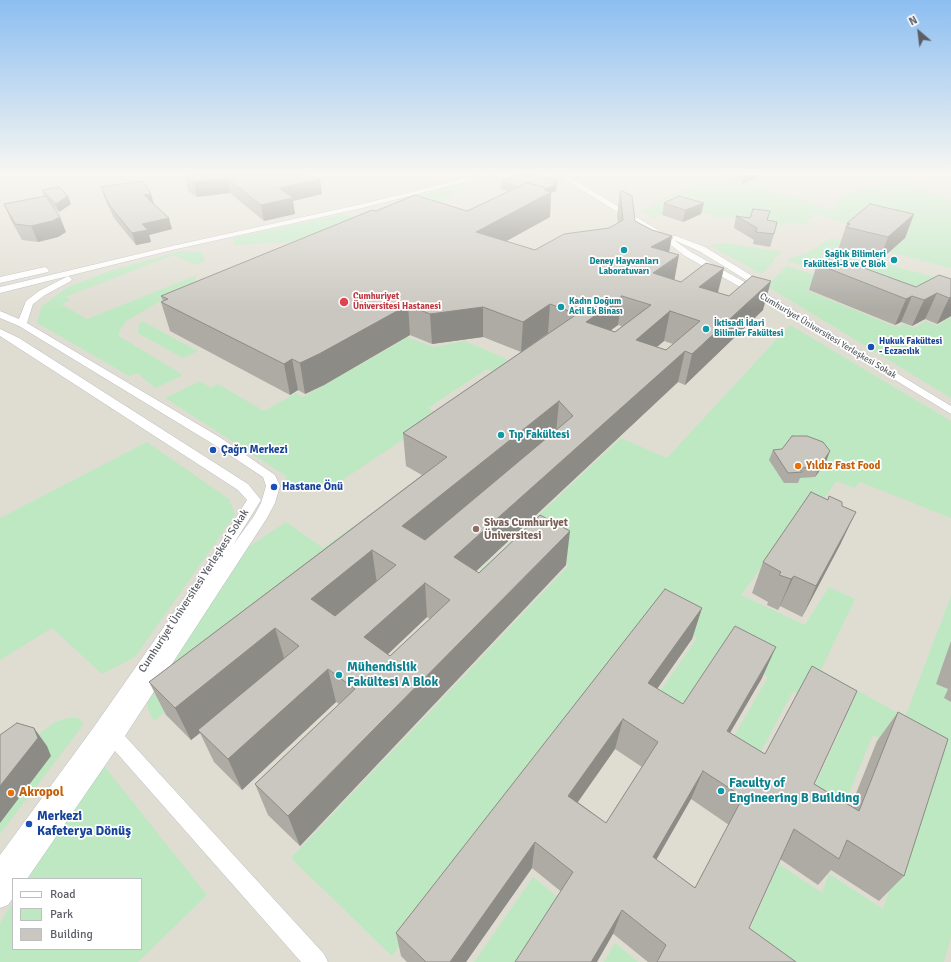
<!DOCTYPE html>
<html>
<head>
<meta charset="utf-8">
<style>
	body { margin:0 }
	#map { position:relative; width:951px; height:962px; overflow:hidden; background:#efede3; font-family:Signika,sans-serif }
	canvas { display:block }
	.legend { position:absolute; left:12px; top:878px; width:130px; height:72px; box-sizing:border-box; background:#fff; border:1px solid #bdbfc1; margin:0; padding:5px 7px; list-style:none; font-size:12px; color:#5b5f65 }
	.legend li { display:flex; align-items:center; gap:8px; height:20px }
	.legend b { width:20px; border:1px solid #bdbfc1 }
	.north { position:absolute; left:899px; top:12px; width:40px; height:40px; -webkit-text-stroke:3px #fff; paint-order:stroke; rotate:332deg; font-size:11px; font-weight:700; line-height:16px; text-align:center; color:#5b5f65 }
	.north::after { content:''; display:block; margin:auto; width:14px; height:18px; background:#5b5f65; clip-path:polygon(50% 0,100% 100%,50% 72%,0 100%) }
</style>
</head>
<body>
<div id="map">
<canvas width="951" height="962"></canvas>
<ul class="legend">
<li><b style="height:5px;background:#fff"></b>Road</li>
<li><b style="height:11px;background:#bee8c2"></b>Park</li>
<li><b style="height:11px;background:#cac7c0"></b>Building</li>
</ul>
<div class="north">N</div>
</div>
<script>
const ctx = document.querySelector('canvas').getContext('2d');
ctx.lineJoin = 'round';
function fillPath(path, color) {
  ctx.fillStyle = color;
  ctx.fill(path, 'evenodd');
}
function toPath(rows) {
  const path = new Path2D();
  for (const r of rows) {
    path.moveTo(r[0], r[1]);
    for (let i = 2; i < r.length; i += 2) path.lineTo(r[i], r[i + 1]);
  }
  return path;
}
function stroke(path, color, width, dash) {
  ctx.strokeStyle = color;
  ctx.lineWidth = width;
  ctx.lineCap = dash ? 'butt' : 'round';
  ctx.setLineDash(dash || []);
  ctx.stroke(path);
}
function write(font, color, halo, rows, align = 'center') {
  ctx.font = font + ' Signika,sans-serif';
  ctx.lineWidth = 3.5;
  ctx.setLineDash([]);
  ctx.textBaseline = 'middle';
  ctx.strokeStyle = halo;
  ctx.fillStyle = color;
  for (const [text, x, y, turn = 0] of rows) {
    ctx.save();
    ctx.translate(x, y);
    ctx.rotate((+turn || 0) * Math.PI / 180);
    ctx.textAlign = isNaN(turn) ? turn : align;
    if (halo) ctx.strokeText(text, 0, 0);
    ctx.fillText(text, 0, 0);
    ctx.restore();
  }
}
fillPath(toPath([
	[21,175,951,175,951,962,0,962,0,179],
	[13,879,141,879,141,949,13,949]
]), '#dfddd2');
fillPath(toPath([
	[707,179,750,184,798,198,797,199,837,211,834,208,839,200,847,193,858,189,889,185,914,185,951,201,951,268,846,241,901,244,906,237,816,215,807,220,809,222,805,225,789,222,785,226,747,217,720,218,678,206,654,218,640,211,655,205,652,204],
	[465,183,463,187,441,203,423,210,401,214,397,200],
	[345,214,370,228,286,242,235,245,233,238],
	[831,238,844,241,833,250,949,281,951,279,951,308,787,261,791,258,807,253],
	[723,243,781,252,762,274,710,246],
	[181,251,202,252,205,261,196,265,174,255,65,297,71,300,61,304,87,319,197,275,194,282,126,321,119,332,119,336,183,375,156,388,137,373,129,376,37,323,42,306,68,287,110,271],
	[787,266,827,279,810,285,812,286,806,290,896,327,903,324,914,328,926,321,937,326,951,317,951,398,767,286],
	[142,321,198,351,183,358,138,333,139,325],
	[790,325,951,421,951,518,860,482,854,488,836,481,812,518,798,518,741,595,805,625,829,587,855,599,821,670,905,717,951,596,951,937,944,962,757,962,740,950,779,864,822,893,829,874,883,909,931,767,873,735,834,830,803,811,845,720,793,691,748,776,721,759,768,677,721,651,671,728,646,712,697,638,655,615,392,956,291,858,569,565,537,546,458,591,621,438,667,458],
	[401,335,433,347,465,341,513,362,496,373,487,369,428,408,440,415,329,489,322,484,286,486,286,476,165,398,200,381,211,388,218,384,264,411,296,393,303,397,400,342,393,339],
	[147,442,229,499,235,515,135,657,102,674,52,628,0,660,0,518],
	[411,485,434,498,154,721,149,712,147,703,247,548,286,522,323,548],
	[68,718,78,718,84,724,0,834,0,763,55,722],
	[105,767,207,895,138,962,0,962,0,923,13,902,13,949,141,949,141,879,27,879,85,789],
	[533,877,560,899,519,962,474,962],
	[615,943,638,962,604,962]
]), '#bee8c2');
const street = toPath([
	[480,175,491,175,362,208,172,250,0,293,0,287,172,246,362,204,480,175],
	[558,175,566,175,673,239,673,236,676,236,705,247,767,285,767,289,761,289,699,251,674,240,691,252,773,298,951,406,951,414,767,302,685,256,672,246,558,175],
	[45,267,49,270,48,272,0,283,0,277,45,267],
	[68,276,72,279,71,281,45,295,33,304,27,323,221,438,275,475,280,486,275,503,267,518,125,736,324,954,328,962,301,962,115,751,27,879,13,879,13,898,8,905,0,908,0,855,91,731,194,584,247,500,238,490,0,336,0,329,19,338,248,484,261,500,233,545,254,516,261,503,266,486,263,477,213,444,19,326,0,318,0,311,19,319,26,301,39,291,68,276]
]);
stroke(street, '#b8bbc0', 1);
fillPath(street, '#fff');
fillPath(toPath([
	[724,175,761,175,743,184,740,180,724,176],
	[185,177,320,179,322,194,293,201,295,214,264,221,230,193,197,197,188,191],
	[557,181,556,191,551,193,550,217,506,241,535,250,609,228,618,223,617,216,620,191,635,221,652,230,672,236,669,252,674,280,681,282,724,268,718,293,763,310,685,385,678,382,476,571,479,573,566,565,300,846,268,815,255,784,339,704,336,702,242,790,214,762,200,733,191,740,166,715,149,682,422,475,406,466,403,433,521,352,483,337,432,344,410,335,324,385,305,394,298,390,290,395,170,331,161,302,163,301,161,296,376,211,467,211,508,191,501,189,501,182],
	[618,325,622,326,615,332,610,330],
	[664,341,673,344,666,350,656,347],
	[427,617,430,619,390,656,388,654],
	[101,187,151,194,154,204,172,229,149,235,151,242,136,245,114,218,105,199],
	[42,190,71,204,59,212,52,205,66,232,58,237,38,242,22,240,11,220,4,204,44,197],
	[664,203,701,214,683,222,662,215],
	[914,214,905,238,879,261,838,250,847,223],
	[736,216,767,220,774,234,770,247,753,244,754,240,734,228],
	[817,264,916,287,951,279,951,316,937,324,925,319,912,326,901,322,895,325,809,290],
	[773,450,826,462,815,477,800,478,798,483,784,483,769,460],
	[842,506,841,543,802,617,780,606,778,610,767,605,768,602,752,593,763,562],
	[702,608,692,639,657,689,683,704,762,678,730,733,851,806,877,741,898,712,904,876,879,901,831,870,818,885,780,859,749,928,796,962,648,962,532,868,466,962,407,962,401,956,396,933],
	[615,749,642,767,606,823,578,802],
	[691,799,729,825,695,888,656,860],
	[951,641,951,702,944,698,948,689,936,684]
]), '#aeaba5');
fillPath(toPath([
	[745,175,761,175,743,184],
	[227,178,230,193,197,197,194,182],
	[320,179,322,194,293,201,295,214,264,221,261,205,279,188],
	[557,181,556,191,551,193,550,217,476,258,476,232,543,188],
	[151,194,154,205,144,195],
	[68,196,71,204,59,212,56,204],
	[704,203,701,214,683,222,685,210],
	[914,214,905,238,879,261,888,237],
	[60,217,66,232,58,237,38,242,31,226],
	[169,218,172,229,149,235,151,242,136,245,132,233,142,224],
	[672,236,667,262,651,247],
	[679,255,674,282,653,273],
	[724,268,717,295,699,287],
	[771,281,763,310,685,385,692,354],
	[937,293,925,319,912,326,924,300],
	[622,296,618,325,582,352,586,322],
	[912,296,901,322,895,325,906,299],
	[951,297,951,316,937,324,949,298],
	[550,304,548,333,521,352,523,322],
	[408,305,410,335,324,385,305,394,300,363],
	[483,307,483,337,432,344,430,314],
	[670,311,664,341,630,370,636,340],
	[685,351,678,382,455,591,454,557],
	[292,359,298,390,290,395,284,364],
	[559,401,556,433,405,560,402,526],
	[830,451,826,462,815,477,819,467],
	[856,512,841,543,802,617,816,586],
	[570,531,566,565,300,846,288,816],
	[372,550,377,584,319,633,311,599],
	[794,576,780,606,778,610,791,579],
	[425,583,427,617,370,671,364,637],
	[702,608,692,639,640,713,648,683],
	[275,628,285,661,198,730,200,733,191,740,175,708],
	[776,647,762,678,714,760,727,731],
	[328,669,336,702,242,790,228,759],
	[623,719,615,749,563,823,568,796],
	[34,728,47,746,51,756,0,823,0,786],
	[703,771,691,799,643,883,653,857],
	[535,842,532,868,466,962,450,962],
	[622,910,613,934,597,962,591,962]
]), '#8d8b86');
const building = toPath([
	[187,175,304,175,320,179,279,188,293,198,261,205,227,178,194,182,185,177,187,175],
	[517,175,535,175,557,181,553,183,556,184,546,189,544,188,544,187,527,183,518,187,501,182,517,175],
	[143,181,151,194,144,195,169,218,142,224,148,230,132,233,110,206,101,187,143,181],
	[527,183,544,187,543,188,547,189,544,190,551,192,476,232,535,250,564,234,609,228,623,220,620,191,623,191,632,196,635,221,652,230,672,236,651,247,679,255,653,273,681,282,706,263,724,268,699,287,729,296,752,276,771,281,692,354,685,351,454,557,479,573,540,515,570,531,288,816,255,784,355,689,328,669,228,759,198,730,299,646,275,628,175,708,149,682,447,457,403,433,577,314,550,304,523,322,483,307,430,314,408,305,319,354,300,363,292,359,284,364,161,302,168,299,161,296,372,210,376,211,415,195,467,211,527,183],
	[622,296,651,305,615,332,586,322,622,296],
	[670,311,700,321,666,350,636,340,670,311],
	[559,401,573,416,425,540,402,526,559,401],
	[372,550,396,565,335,616,311,599,372,550],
	[425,583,450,600,390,656,364,637,425,583],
	[59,187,68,196,56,204,42,190,59,187],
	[46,196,60,217,52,221,31,226,15,224,4,204,46,196],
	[679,196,704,203,685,210,664,203,679,196],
	[870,204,914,214,888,237,846,227,850,224,847,223,870,204],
	[753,209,770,211,767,220,777,222,774,234,756,232,757,228,736,216,750,218,753,209],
	[834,257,916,287,939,275,951,279,951,297,949,298,937,293,924,300,912,296,906,299,817,264,834,257],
	[792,436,807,436,823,442,830,451,819,467,799,468,802,472,788,473,773,450,782,449,792,436],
	[811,492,828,500,829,496,842,502,842,506,856,512,816,586,794,576,791,579,779,575,781,572,763,562,811,492],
	[665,589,702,608,648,683,683,704,735,626,776,647,727,731,765,754,812,666,857,691,814,784,859,811,898,712,948,739,904,876,847,840,839,859,794,829,749,928,796,962,657,962,666,945,622,910,591,962,515,962,573,872,535,842,450,962,426,962,396,933,665,589],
	[623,719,658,742,606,823,568,796,623,719],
	[703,771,743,797,695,888,653,857,703,771],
	[17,723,34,728,38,738,0,786,0,735,17,723]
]);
fillPath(building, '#cac7c0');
stroke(building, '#8d8b86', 1);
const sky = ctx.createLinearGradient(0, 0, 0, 310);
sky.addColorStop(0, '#8cbef1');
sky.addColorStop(0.56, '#f8f7f2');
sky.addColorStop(1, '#f8f7f200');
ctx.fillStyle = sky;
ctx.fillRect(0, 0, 951, 310);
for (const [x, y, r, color] of [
	[624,250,4,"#0f9aa8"],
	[894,260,4,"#0f9aa8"],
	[344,302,5,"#e0444e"],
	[561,307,4,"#0f9aa8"],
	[706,329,4,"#0f9aa8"],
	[871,347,4,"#1a4fb4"],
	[501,435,4,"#0f9aa8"],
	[213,450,4,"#1a4fb4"],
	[798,466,4,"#e8710a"],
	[274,487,4,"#1a4fb4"],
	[476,529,4,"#8d6e63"],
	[339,675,4,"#0f9aa8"],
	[721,791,4,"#0f9aa8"],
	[11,793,4,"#e8710a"],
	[29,824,4,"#1a4fb4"]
]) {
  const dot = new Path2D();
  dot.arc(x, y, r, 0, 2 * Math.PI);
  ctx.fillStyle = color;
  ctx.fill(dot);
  stroke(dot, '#fff', 1.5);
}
write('bold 9px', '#0d838f', '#fff', [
	["Sağlık Bilimleri",886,255,"right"],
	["Fakültesi-B ve C Blok",886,265,"right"],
	["Deney Hayvanları",624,262,"center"],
	["Laboratuvarı",624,272,"center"],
	["Kadın Doğum",569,302],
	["Acil Ek Binası",569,312],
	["İktisadi İdari",714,324],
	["Bilimler Fakültesi",714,334]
], 'left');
write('bold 9px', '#be3a42', '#fff', [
	["Cumhuriyet",353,297],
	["Üniversitesi Hastanesi",353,307]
], 'left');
write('9px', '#5b5f65', '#fff', [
	["Cumhuriyet Üniversitesi Yerleşkesi Sokak",828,336,31]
]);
write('bold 9px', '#164399', '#fff', [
	["Hukuk Fakültesi",879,342],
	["- Eczacılık",879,352]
], 'left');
write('bold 11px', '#0d838f', '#fff', [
	["Tıp Fakültesi",509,435]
], 'left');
write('bold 11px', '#164399', '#fff', [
	["Çağrı Merkezi",221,450],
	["Hastane Önü",282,487]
], 'left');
write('bold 11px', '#c56008', '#fff', [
	["Yıldız Fast Food",806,466]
], 'left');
write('bold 11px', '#785e54', '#fff', [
	["Sivas Cumhuriyet",484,523],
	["Üniversitesi",484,536]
], 'left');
write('11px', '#5b5f65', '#fff', [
	["Cumhuriyet Üniversitesi Yerleşkesi Sokak",194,591,-57]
]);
write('bold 13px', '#0d838f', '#fff', [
	["Mühendislik",347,668],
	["Fakültesi A Blok",347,683],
	["Faculty of",729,784],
	["Engineering B Building",729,799]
], 'left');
write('bold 13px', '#c56008', '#fff', [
	["Akropol",19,793]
], 'left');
write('bold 13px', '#164399', '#fff', [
	["Merkezi",37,817],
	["Kafeterya Dönüş",37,832]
], 'left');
</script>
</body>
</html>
